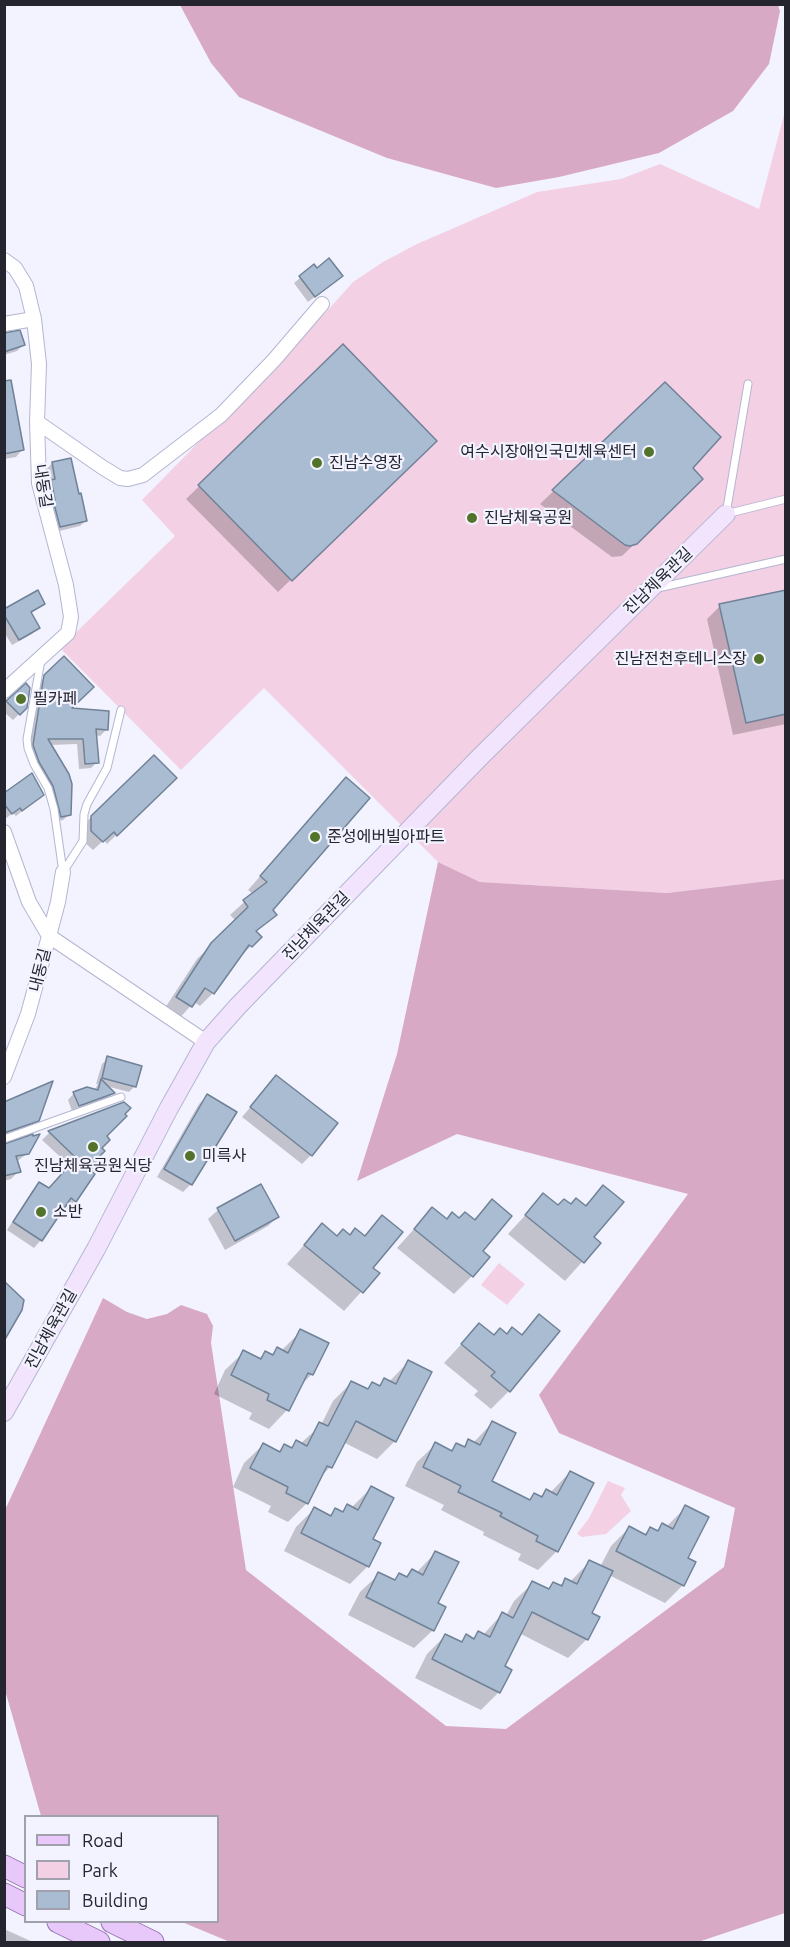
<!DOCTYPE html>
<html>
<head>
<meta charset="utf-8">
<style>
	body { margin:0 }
	#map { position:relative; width:790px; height:1947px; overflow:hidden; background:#f2f3ff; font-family:Ubuntu,sans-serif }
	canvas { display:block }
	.frame { position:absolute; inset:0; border:6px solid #24252f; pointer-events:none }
	.legend { position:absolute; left:24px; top:1815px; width:195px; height:108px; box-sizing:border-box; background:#f2f3ff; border:2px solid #a0a1ac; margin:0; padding:8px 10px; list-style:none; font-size:18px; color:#24252f }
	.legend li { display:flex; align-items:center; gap:12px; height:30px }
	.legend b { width:30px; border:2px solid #a0a1ac }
</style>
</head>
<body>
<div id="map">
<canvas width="790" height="1947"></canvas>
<div class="frame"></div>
<ul class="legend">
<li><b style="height:8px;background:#e8c8fa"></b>Road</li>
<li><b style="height:16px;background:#f3d0e4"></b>Park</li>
<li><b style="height:16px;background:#a9bcd2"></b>Building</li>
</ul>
</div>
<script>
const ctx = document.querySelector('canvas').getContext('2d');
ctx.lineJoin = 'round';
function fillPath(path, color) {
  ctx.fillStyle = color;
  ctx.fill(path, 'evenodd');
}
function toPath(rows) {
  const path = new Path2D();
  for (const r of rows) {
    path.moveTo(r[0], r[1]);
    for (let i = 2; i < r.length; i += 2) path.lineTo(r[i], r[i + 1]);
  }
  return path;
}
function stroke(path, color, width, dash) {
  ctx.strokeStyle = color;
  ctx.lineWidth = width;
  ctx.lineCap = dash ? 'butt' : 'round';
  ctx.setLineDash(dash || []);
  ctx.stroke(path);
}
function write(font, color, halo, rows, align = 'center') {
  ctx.font = font + ' Ubuntu,"Noto Sans KR",sans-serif';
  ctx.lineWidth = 4.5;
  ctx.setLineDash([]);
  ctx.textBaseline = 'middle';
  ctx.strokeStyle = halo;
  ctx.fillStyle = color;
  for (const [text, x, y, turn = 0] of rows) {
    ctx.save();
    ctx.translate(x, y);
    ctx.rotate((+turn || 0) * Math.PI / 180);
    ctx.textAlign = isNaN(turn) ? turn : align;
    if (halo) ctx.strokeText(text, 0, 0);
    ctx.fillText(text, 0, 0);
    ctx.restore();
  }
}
fillPath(toPath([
	[785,111,785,879,667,893,480,882,438,862,264,688,181,770,60,648,175,536,142,500,329,309,353,282,383,262,417,244,537,192,621,179,660,164,759,209],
	[499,1263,525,1284,507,1305,481,1285],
	[608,1481,625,1488,621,1495,631,1511,606,1534,582,1537,577,1534,589,1518]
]), '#f3d0e4');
fillPath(toPath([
	[778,5,780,11,769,64,733,111,659,153,559,177,496,188,387,158,239,97,211,63,180,5],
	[438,862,480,882,667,893,785,879,785,1913,698,1942,230,1942,182,1922,218,1922,218,1816,41,1816,5,1690,5,1510,103,1298,127,1312,147,1319,167,1314,181,1305,207,1314,213,1326,211,1343,246,1570,446,1726,506,1729,724,1567,735,1508,559,1433,539,1395,688,1194,457,1134,357,1181,397,1054]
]), '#d8a9c5');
fillPath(toPath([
	[314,266,335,282,308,302,294,283],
	[4,335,23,345,17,351,4,355],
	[343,347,434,441,278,592,186,499],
	[665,384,691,468,701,479,622,556,612,557,540,504],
	[4,404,22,450,16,457,4,459],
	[52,463,86,520,80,526,55,532,46,487,50,484,47,469],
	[786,591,786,724,733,735,707,619,720,606],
	[44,603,30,614,38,628,32,634,12,645,4,632,4,611],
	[64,658,69,710,106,730,100,736,95,735,97,762,91,768,79,769,77,744,49,745,70,814,63,820,55,822,48,793,28,752,39,683],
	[26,685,25,708,13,720,4,712,4,705],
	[154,757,175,778,107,844,104,840,93,850,82,840,82,826],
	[346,779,271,910,275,914,255,933,260,937,236,961,213,993,200,1006,194,1002,178,1020,163,1011,197,959,236,921,230,915,253,894,248,890],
	[4,795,42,795,16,816,13,813,5,819],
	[108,1058,135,1086,129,1092,106,1086,113,1093,107,1099,72,1111,68,1100,74,1093,94,1091,98,1084,96,1084,102,1064],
	[276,1077,311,1155,302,1164,242,1117],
	[207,1096,191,1184,183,1192,157,1177,199,1104],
	[4,1103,37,1120,29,1128,4,1138],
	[124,1103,104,1137,89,1170,93,1174,75,1201,68,1208,64,1205,41,1240,34,1248,7,1230,32,1191,39,1184,48,1190,70,1166,42,1140,49,1133],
	[4,1146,28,1153,16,1162,19,1171,11,1179,4,1181],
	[604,1187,592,1238,599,1243,565,1281,508,1234,544,1195,558,1207,584,1206],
	[492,1201,481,1251,472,1276,454,1294,397,1248,432,1209,446,1221,473,1220],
	[218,1210,277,1217,268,1226,225,1250,208,1219],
	[382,1217,371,1268,378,1273,344,1311,287,1264,322,1225,336,1237,363,1237],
	[539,1316,509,1391,491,1409,474,1395,478,1391,444,1363,479,1325,493,1337,520,1336],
	[301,1331,312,1374,300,1386,287,1410,269,1429,249,1419,252,1413,214,1394,225,1370,244,1352,258,1359,265,1353,270,1356,277,1349,281,1351],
	[408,1362,395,1441,377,1459,343,1442,330,1467,319,1479,307,1503,288,1522,268,1512,271,1506,233,1487,244,1463,263,1445,278,1452,284,1446,290,1449,296,1442,300,1444,321,1425,333,1401,351,1383,366,1390,372,1383,378,1386,385,1380,389,1382],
	[492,1423,490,1482,528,1501,534,1494,540,1497,546,1491,550,1493,570,1472,591,1483,557,1551,538,1570,518,1560,521,1554,483,1535,484,1532,441,1510,444,1505,405,1486,417,1462,436,1444,450,1451,457,1445,462,1448,469,1441,473,1443],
	[371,1488,371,1540,368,1566,350,1584,284,1551,296,1527,314,1509,329,1516,335,1510,341,1513,347,1506,351,1508],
	[686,1507,686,1559,683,1585,665,1603,609,1575,590,1613,587,1639,568,1658,519,1633,503,1666,499,1692,481,1710,415,1678,427,1654,445,1636,460,1643,466,1636,472,1639,478,1633,483,1635,502,1614,506,1616,514,1601,533,1583,547,1590,554,1584,559,1586,566,1580,570,1582,589,1562,600,1567,611,1546,629,1528,643,1535,650,1529,656,1532,662,1525,666,1527],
	[436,1552,436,1604,433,1630,414,1648,348,1615,360,1592,379,1574,393,1581,400,1574,405,1577,412,1571,416,1573],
	[4,1929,33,1942,4,1942]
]), '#0003');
const building = toPath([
	[329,258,343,276,315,297,299,276,314,264,317,268,329,258],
	[20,330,25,345,4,352,4,333,20,330],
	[343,344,437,441,292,581,198,485,343,344],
	[11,380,24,450,4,454,4,381,11,380],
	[665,382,721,437,693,468,703,479,637,544,630,546,625,545,552,490,665,382],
	[71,458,79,494,81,493,87,521,60,527,53,500,55,500,51,480,55,479,52,462,71,458],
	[38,590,45,604,31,612,40,628,19,640,4,615,4,609,38,590],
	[786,590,786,714,746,723,719,604,786,590],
	[64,656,94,687,72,708,109,711,108,730,96,729,99,763,85,764,83,739,48,739,69,774,72,784,71,815,61,817,53,786,39,762,33,745,44,675,64,656],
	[26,683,30,688,27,708,20,715,6,701,26,683],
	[154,755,177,778,117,836,114,832,103,842,91,831,91,816,154,755],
	[32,773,44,795,22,811,20,808,12,814,4,804,4,793,32,773],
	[346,777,370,798,273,910,277,915,256,931,262,937,252,947,249,945,214,994,205,988,192,1007,176,997,211,943,248,907,243,900,267,882,260,876,346,777],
	[107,1056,142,1066,136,1087,102,1078,107,1056],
	[276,1075,338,1123,312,1156,250,1107,276,1075],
	[101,1079,115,1093,79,1106,73,1092,87,1087,98,1090,101,1079],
	[53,1081,39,1121,4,1133,4,1102,53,1081],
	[207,1094,237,1112,192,1185,164,1169,207,1094],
	[124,1102,131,1108,125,1114,127,1116,107,1136,110,1140,102,1148,105,1151,99,1157,102,1159,91,1170,95,1174,76,1202,71,1198,42,1241,13,1222,39,1182,49,1188,76,1158,48,1131,124,1102],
	[33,1134,33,1136,40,1134,29,1154,16,1156,21,1172,4,1176,4,1144,33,1134],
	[261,1184,279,1217,235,1241,217,1208,261,1184],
	[603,1185,624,1202,594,1237,601,1243,584,1263,525,1215,543,1193,558,1205,564,1199,571,1204,576,1198,586,1206,603,1185],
	[492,1199,512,1216,483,1251,490,1257,473,1277,414,1229,432,1207,447,1219,452,1212,459,1218,465,1212,475,1220,492,1199],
	[382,1215,403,1232,373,1268,380,1273,363,1293,304,1245,322,1223,337,1236,343,1229,350,1235,355,1228,365,1236,382,1215],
	[4,1281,24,1300,22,1310,4,1341,4,1281],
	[539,1314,560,1331,510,1392,491,1376,495,1372,461,1344,479,1323,494,1335,500,1328,507,1334,512,1327,522,1335,539,1314],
	[300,1329,329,1343,313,1375,308,1373,289,1411,267,1400,269,1394,231,1375,243,1350,261,1359,265,1351,273,1355,277,1347,288,1353,300,1329],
	[408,1360,432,1372,396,1442,356,1421,332,1468,327,1466,308,1504,286,1493,288,1487,250,1468,263,1443,280,1452,284,1444,292,1448,296,1440,307,1446,319,1422,328,1426,351,1381,368,1389,372,1382,380,1386,384,1378,396,1384,408,1360],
	[492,1421,516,1433,492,1481,530,1500,534,1493,542,1497,546,1489,557,1495,570,1471,594,1483,558,1552,536,1541,538,1536,500,1516,502,1513,458,1492,461,1486,423,1467,435,1442,452,1451,456,1443,465,1447,468,1439,480,1445,492,1421],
	[371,1486,394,1498,373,1539,381,1543,369,1567,301,1533,314,1507,331,1516,335,1508,343,1512,347,1504,358,1510,371,1486],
	[685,1505,709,1517,688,1558,696,1562,684,1586,616,1551,629,1526,646,1535,650,1527,658,1531,662,1523,673,1529,685,1505],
	[435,1551,459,1562,438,1603,446,1607,434,1631,366,1597,378,1572,395,1580,399,1573,407,1577,412,1569,423,1575,435,1551],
	[589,1560,613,1571,592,1613,600,1617,588,1640,532,1612,505,1666,512,1670,500,1693,432,1659,445,1634,462,1642,466,1634,474,1639,478,1631,490,1637,502,1612,513,1618,532,1581,549,1589,553,1582,562,1586,565,1578,577,1584,589,1560]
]);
fillPath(building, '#a9bcd2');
stroke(building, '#708297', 1.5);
const lane = toPath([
	[748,384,726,514,786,499],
	[658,588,786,559],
	[41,660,27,739,28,748,34,764,48,788,54,809,63,872],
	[63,872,83,841,84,814,87,804,107,768,121,710],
	[4,1139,121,1097]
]);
const street = toPath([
	[4,260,15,268,26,286,34,319,39,364,37,422,39,483,66,585,71,617,68,633,4,691],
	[4,324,34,319],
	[37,422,102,467,120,478,128,479,143,475,221,415,274,360,322,304],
	[4,832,29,902,49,936,28,1014,4,1077],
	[63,872,58,902,49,936,206,1042]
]);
const secondary = toPath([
	[4,1412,96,1249,169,1108,206,1042,238,1006,480,757,726,514]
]);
const primary = toPath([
	[4,1866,26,1877],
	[4,1894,26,1905],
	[58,1922,99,1942],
	[112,1922,153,1942]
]);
stroke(lane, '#b4b6d1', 9);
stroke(street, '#b4b6d1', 16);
stroke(secondary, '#b4b6d1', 20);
stroke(primary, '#9978b1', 23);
stroke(lane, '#fff', 7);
stroke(street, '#fff', 14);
stroke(secondary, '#f3e4fd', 18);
stroke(primary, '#e8c8fa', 21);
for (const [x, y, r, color] of [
	[649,452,6,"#53732a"],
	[317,463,6,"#53732a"],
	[472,518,6,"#53732a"],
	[759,659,6,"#53732a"],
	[21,699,6,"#53732a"],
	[315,837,6,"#53732a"],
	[93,1147,6,"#53732a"],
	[190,1156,6,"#53732a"],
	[41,1212,6,"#53732a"]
]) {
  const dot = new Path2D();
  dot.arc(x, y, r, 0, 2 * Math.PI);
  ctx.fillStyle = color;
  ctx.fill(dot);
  stroke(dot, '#f2f3ff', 2);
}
write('16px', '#24252f', '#f2f3ff', [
	["여수시장애인국민체육센터",637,452,"right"],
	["진남수영장",329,463],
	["진남체육공원",484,518],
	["진남전천후테니스장",747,659,"right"],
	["필카페",33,699],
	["준성에버빌아파트",327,837],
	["미륵사",202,1156],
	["진남체육공원식당",93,1166,"center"],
	["소반",53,1212]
], 'left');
write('16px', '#24252f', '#f2f3ff', [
	["내동길",43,486,81],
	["진남체육관길",658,581,-44],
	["진남체육관길",316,926,-46],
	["내동길",40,970,-76],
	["진남체육관길",51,1329,-61]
]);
</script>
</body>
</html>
